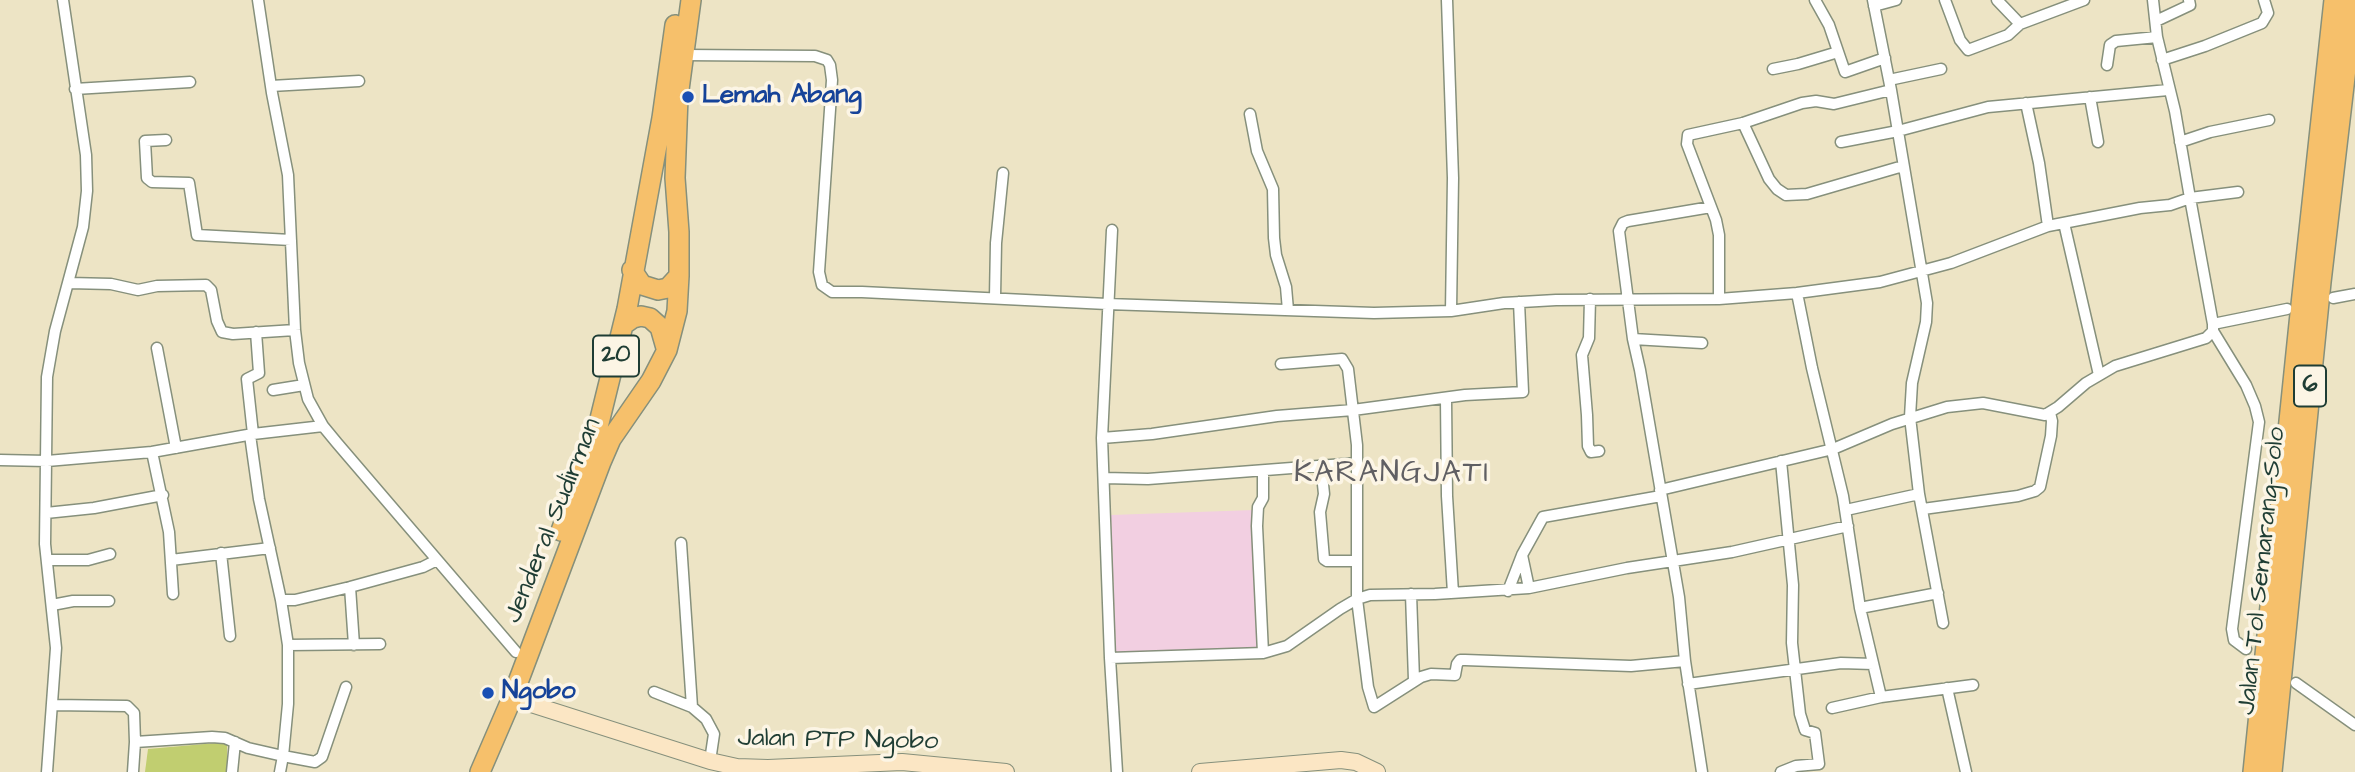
<!DOCTYPE html>
<html>
<head>
<meta charset="utf-8">
<style>
	body { margin:0 }
	canvas { display:block; background:#ede4c5 }
</style>
</head>
<body>
<canvas width="2355" height="772"></canvas>
<script>
const ctx = document.querySelector('canvas').getContext('2d');
ctx.lineJoin = 'round';
function fillPath(path, color) {
  ctx.fillStyle = color;
  ctx.fill(path, 'evenodd');
}
function toPath(rows) {
  const path = new Path2D();
  for (const r of rows) {
    path.moveTo(r[0], r[1]);
    for (let i = 2; i < r.length; i += 2) path.lineTo(r[i], r[i + 1]);
  }
  return path;
}
function stroke(path, color, width, dash) {
  ctx.strokeStyle = color;
  ctx.lineWidth = width;
  ctx.lineCap = dash ? 'butt' : 'round';
  ctx.setLineDash(dash || []);
  ctx.stroke(path);
}
function write(font, color, halo, rows, align = 'center') {
  ctx.font = font + ' "Architects Daughter",sans-serif';
  ctx.lineWidth = 7;
  ctx.setLineDash([]);
  ctx.textBaseline = 'middle';
  ctx.strokeStyle = halo;
  ctx.fillStyle = color;
  for (const [text, x, y, turn = 0] of rows) {
    ctx.save();
    ctx.translate(x, y);
    ctx.rotate((+turn || 0) * Math.PI / 180);
    ctx.textAlign = isNaN(turn) ? turn : align;
    if (halo) ctx.strokeText(text, 0, 0);
    ctx.fillText(text, 0, 0);
    ctx.restore();
  }
}
fillPath(toPath([
	[1254,510,1261,650,1116,654,1111,515]
]), '#f2cfe1');
fillPath(toPath([
	[227,742,227,772,145,772,148,749]
]), '#c1ce70');
const minor = toPath([
	[258,0,272,93,288,175,295,330,299,363,308,399,323,426,337,443,516,652],
	[1447,0,1453,178,1451,311],
	[1815,0,1829,25,1845,72,1885,58],
	[1873,0,1891,90,1927,303,1926,322,1912,383,1910,417,1919,494,1943,623],
	[1945,0,1960,40,1968,50,2008,35,2020,24],
	[1997,0,2020,24,2084,0],
	[1874,6,1896,0],
	[2156,21,2190,5,2189,0],
	[684,55,815,56,827,60,830,65,832,80,819,272,822,285,832,292,862,292,1107,304,1374,313,1451,311,1504,303,1556,300,1719,299,1797,293,1880,282,1951,263,2048,226,2140,208,2170,205,2190,198,2175,111,2157,37,2153,0],
	[2162,60,2205,46,2262,23,2268,13,2264,0],
	[2107,65,2110,45,2116,41,2157,37],
	[1773,69,1798,64,1838,52],
	[1889,80,1941,69],
	[271,86,359,81],
	[75,89,190,82],
	[2090,97,2098,142],
	[2026,103,2039,163,2048,226],
	[1250,114,1257,151,1273,189,1274,238,1276,255,1286,287,1288,310],
	[1743,123,1769,179,1777,189,1786,195,1807,194,1903,166],
	[166,140,145,141,147,178,152,182,189,183,197,235,291,240],
	[1841,142,1898,131,1988,107,2168,90],
	[2180,142,2210,132,2269,120],
	[2064,223,2099,375],
	[1112,230,1102,438,1110,658,1117,772],
	[69,283,111,284,138,290,157,286,206,285,211,290,217,321,222,332,233,334,295,330],
	[1797,293,1812,368,1843,496,1860,608,1881,697,1973,685],
	[995,297,996,243,1003,173],
	[2333,298,2355,294],
	[1590,299,1589,338,1582,355,1587,415,1588,446,1591,452,1599,451],
	[1719,299,1719,235,1716,220,1687,144,1688,135,1743,123,1802,103,1816,101,1834,104,1891,90],
	[2213,324,2287,309],
	[2213,331,2246,385,2255,406,2259,422,2232,629,2234,640,2246,649],
	[1633,339,1702,343],
	[157,348,176,448],
	[1281,364,1342,359,1348,369,1357,445,1357,599,1368,687,1374,707,1421,677,1431,674,1455,675,1457,664,1460,660,1465,660,1631,666,1685,661],
	[273,390,304,385],
	[1446,399,1447,496,1453,593],
	[253,434,247,379,259,373,256,332],
	[250,435,259,499,281,600,295,600,350,587,423,567,437,560],
	[1102,438,1152,434,1277,416,1353,410,1465,395,1523,392,1519,302],
	[152,452,169,532,173,594],
	[0,460,47,461,152,452,253,434,323,426],
	[1781,461,1793,585,1792,643,1800,714,1805,730,1815,733,1819,764,1796,766,1781,772],
	[1321,465,1324,494,1320,512,1324,559,1327,561,1357,561],
	[1104,478,1148,479,1357,463],
	[1660,490,1833,449,1892,424,1947,407,1983,403,2045,415,2058,407,2086,383,2115,366,2206,338,2213,331,2213,324,2190,198,2238,192],
	[1923,509,2018,496,2035,491,2040,487,2051,436,2052,421,2050,413],
	[1846,510,1919,494],
	[46,513,94,508,163,495],
	[681,543,692,707],
	[221,553,230,636],
	[1522,555,1529,588],
	[47,560,88,560,110,554],
	[171,560,270,548],
	[350,587,354,645],
	[1508,591,1522,555,1543,517,1661,496],
	[1411,594,1414,680],
	[281,600,288,645,380,644],
	[52,605,73,601,109,601],
	[1860,608,1938,593],
	[288,645,288,704,283,756,315,762,322,757,346,687],
	[1263,653,1257,526,1258,507,1263,498,1263,471],
	[1110,658,1263,653,1287,646,1340,609,1357,599,1370,595,1435,594,1529,588,1627,568,1732,552,1848,526],
	[2296,683,2355,725],
	[1688,684,1841,663,1873,664],
	[1947,688,1966,772],
	[654,692,692,707,706,719,714,734,710,761],
	[52,705,127,706,134,713,135,742],
	[1832,708,1881,697],
	[47,772,56,648,45,544,47,377,55,331,83,227,87,191,86,155,63,0],
	[133,772,135,742,212,737,225,738,248,748,283,756,280,772],
	[232,772,235,742],
	[1702,772,1685,661,1679,597,1640,370,1633,339,1619,231,1623,223,1628,221,1711,207]
]);
const secondary = toPath([
	[512,698,710,761,737,767,768,768,902,762,1006,772],
	[1200,772,1341,760,1356,762,1377,772]
]);
const trunk = toPath([
	[632,270,642,285,658,290,668,288,679,276],
	[623,325,633,318,641,316,650,318,660,327,666,348],
	[561,531,598,427,627,309,662,118,675,25],
	[480,772,512,698,601,462,611,439,651,381,667,350,677,311,679,276,679,232,675,178,678,97,691,0]
]);
const motorway = toPath([
	[2254,772,2301,314,2335,0],
	[2271,772,2320,282,2353,0]
]);
stroke(minor, '#86907c', 13);
stroke(secondary, '#86907c', 18);
stroke(trunk, '#86907c', 22);
stroke(motorway, '#86907c', 24);
stroke(minor, '#fff', 10);
stroke(secondary, '#fbe6c4', 16);
stroke(trunk, '#f6c06b', 19);
stroke(motorway, '#f6c06b', 21);
for (const [x, y, r, color] of [
	[688,97,7,"#1a4fb4"],
	[488,693,7,"#1a4fb4"]
]) {
  const dot = new Path2D();
  dot.arc(x, y, r, 0, 2 * Math.PI);
  ctx.fillStyle = color;
  ctx.fill(dot);
  stroke(dot, '#fcf5e5', 2.5);
}
for (const [x, y, w] of [
	[616,356,46],
	[2310,386,32]
]) {
  const box = new Path2D();
  box.roundRect(x - w / 2, y - 20.5, w, 41, 5);
  ctx.fillStyle = '#fcf5e5';
  ctx.fill(box);
  stroke(box, '#1f3d34', 2);
}
write('bold 24px', '#1f3d34', null, [
	["20",616,356],
	["6",2310,386]
]);
write('bold 26px', '#164399', '#fcf5e5', [
	["Lemah Abang",702,97],
	["Ngobo",502,693]
], 'left');
write('26px', '#1f3d34', '#fcf5e5', [
	["Jenderal Sudirman",554,521,-68],
	["Jalan Tol Semarang–Solo",2263,571,-84],
	["Jalan PTP Ngobo",838,741,1]
]);
ctx.letterSpacing = '2px';
write('30px', '#605f63', '#fcf5e5', [
	["KARANGJATI",1392,475]
]);
ctx.letterSpacing = '0px';
</script>
</body>
</html>
